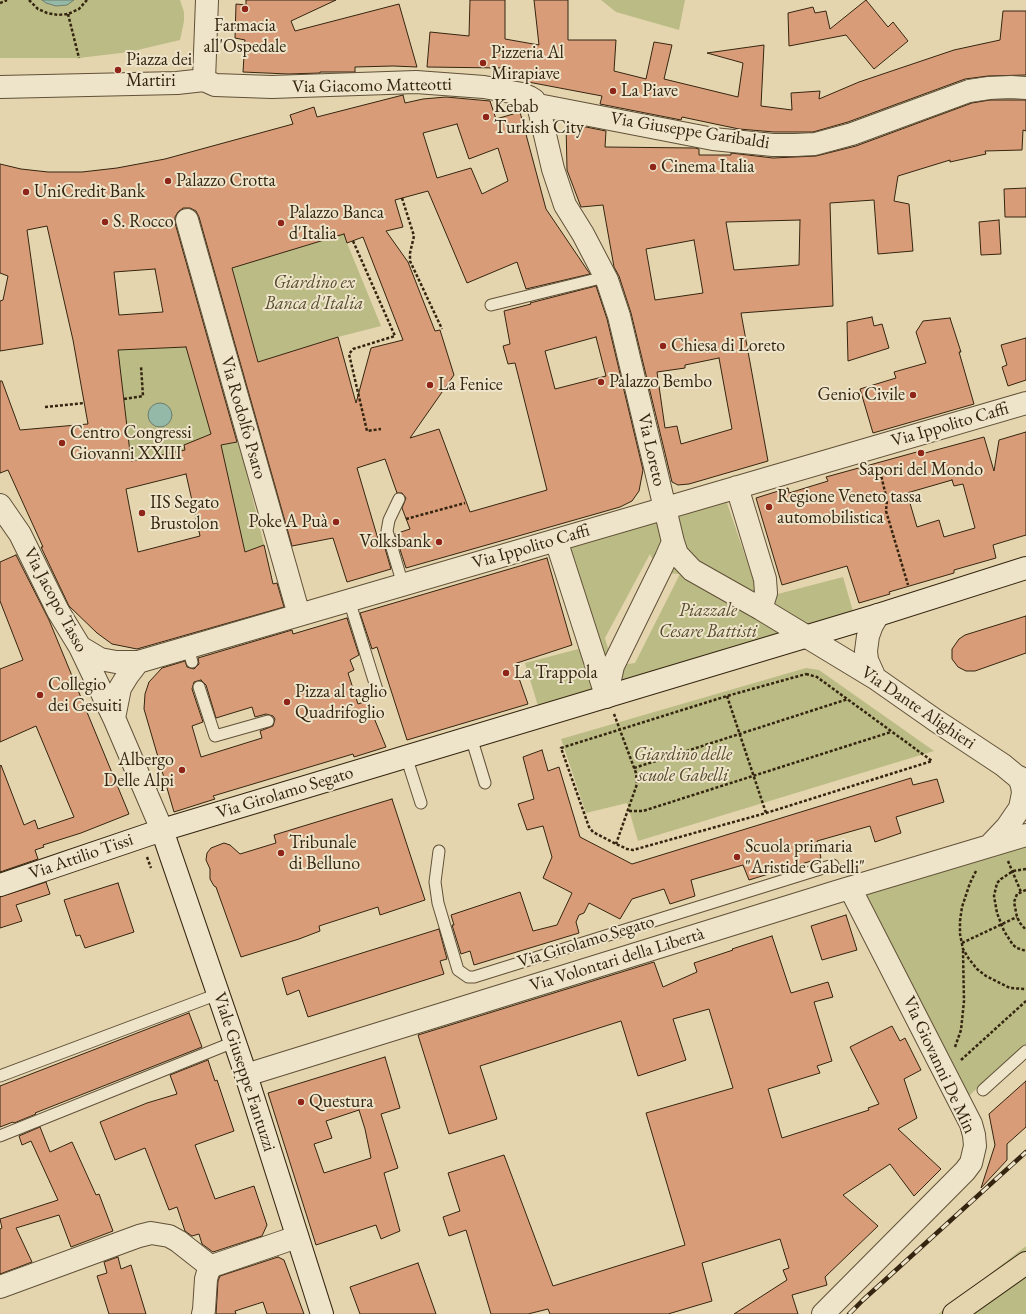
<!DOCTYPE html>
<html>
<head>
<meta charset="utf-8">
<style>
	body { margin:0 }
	canvas { display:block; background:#e4d5ae }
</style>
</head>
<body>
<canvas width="1026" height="1314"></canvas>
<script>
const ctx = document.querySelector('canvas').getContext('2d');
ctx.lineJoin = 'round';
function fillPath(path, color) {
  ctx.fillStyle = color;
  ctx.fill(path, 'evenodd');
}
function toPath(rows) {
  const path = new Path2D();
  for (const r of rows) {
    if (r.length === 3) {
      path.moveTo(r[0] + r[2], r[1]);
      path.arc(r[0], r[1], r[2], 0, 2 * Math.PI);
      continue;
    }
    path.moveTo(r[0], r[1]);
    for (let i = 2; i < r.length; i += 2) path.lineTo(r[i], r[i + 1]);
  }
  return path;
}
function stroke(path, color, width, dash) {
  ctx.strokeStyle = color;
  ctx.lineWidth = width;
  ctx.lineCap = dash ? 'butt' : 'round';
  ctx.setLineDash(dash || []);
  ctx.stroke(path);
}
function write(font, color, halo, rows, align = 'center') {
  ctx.font = font + ' "EB Garamond",serif';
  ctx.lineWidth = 4;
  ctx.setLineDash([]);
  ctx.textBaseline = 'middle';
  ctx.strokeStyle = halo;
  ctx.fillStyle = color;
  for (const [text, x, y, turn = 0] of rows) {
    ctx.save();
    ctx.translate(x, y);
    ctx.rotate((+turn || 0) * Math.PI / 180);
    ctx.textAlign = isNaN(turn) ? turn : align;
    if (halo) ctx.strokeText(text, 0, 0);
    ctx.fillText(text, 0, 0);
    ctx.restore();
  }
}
fillPath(toPath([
	[0,0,180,0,184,12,184,21,180,40,129,52,79,58,0,58],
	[601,0,685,0,679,30,616,12],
	[334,205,347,243,381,326,338,337,258,362,231,264,247,263,332,238],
	[186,347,211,434,204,437,206,442,188,450,131,461,118,350],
	[239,442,264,545,245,552,221,445],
	[741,498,727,503,751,573,763,570,774,595,843,577,857,625,542,719,525,663,586,647,555,545],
	[650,554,659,573,680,574,635,663,613,666,605,638],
	[806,668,819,670,934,751,638,841,627,803,586,813,561,739],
	[1026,842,1026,1047,974,1091,962,1103,849,891],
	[1026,1246,1026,1314,938,1314]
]), '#bbbb85');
const water = toPath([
	[42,0,74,0,67,5,56,6,46,3,42,0],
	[160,415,12]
]);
fillPath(water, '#95b9a9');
stroke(water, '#6f7e6c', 1);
const building = toPath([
	[246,0,336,0,291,21,295,31,399,4,417,67,393,66,355,67,355,72,320,72,320,73,288,74,243,72,245,40,235,38,236,4,246,5,246,0],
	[470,0,505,0,505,39,539,45,534,0,568,0,568,40,616,40,614,71,646,79,654,42,672,45,664,79,738,97,743,63,707,53,764,45,761,106,792,110,791,93,820,91,819,99,859,82,954,50,1000,40,1003,11,1026,11,1026,75,988,76,965,79,848,122,813,132,774,132,739,129,682,117,681,120,600,104,602,96,528,82,528,80,502,76,501,68,427,67,430,32,469,36,470,0],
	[866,0,888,27,893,22,908,41,874,69,846,35,789,46,788,13,813,7,815,13,826,11,830,29,866,0],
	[403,95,405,103,423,99,446,97,490,101,496,119,520,112,546,209,590,274,526,289,517,262,467,283,428,191,395,200,403,227,386,231,408,262,435,331,440,330,454,375,410,438,439,429,470,512,547,490,515,363,508,364,503,346,510,344,504,311,531,304,530,303,596,286,607,319,643,470,639,491,632,501,620,507,406,568,395,534,410,529,402,508,406,498,402,493,397,493,385,459,357,468,378,539,382,538,391,569,347,582,333,538,292,546,199,217,196,211,190,208,183,208,178,212,175,217,175,223,237,442,221,445,245,552,264,545,273,584,277,583,284,607,137,649,112,644,97,633,69,606,41,547,43,547,8,470,0,473,0,381,2,381,20,430,88,424,73,340,47,226,27,230,43,344,0,351,0,301,3,300,8,276,0,273,0,164,21,169,48,172,82,172,117,168,165,159,293,124,290,115,314,107,317,117,403,95],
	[457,124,469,159,498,148,508,181,482,194,471,168,437,178,423,133,457,124],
	[344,234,347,243,363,237,403,340,371,348,356,403,338,337,258,362,232,268,344,234],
	[155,269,163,312,119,315,114,272,155,269],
	[596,337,606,376,555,389,545,351,596,337],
	[186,347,211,434,184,445,185,450,131,461,118,350,186,347],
	[186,474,200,536,138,552,126,489,186,474],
	[990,100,1026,100,1026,131,1023,130,1022,150,985,151,986,154,950,162,950,160,898,176,894,201,909,204,913,251,878,254,874,200,830,203,833,306,741,313,768,461,689,484,678,485,672,482,631,313,619,276,614,267,603,205,581,207,567,170,566,123,606,131,605,147,695,148,699,149,699,155,731,155,731,153,773,158,816,156,856,146,972,103,990,100],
	[800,220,799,265,734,270,726,222,800,220],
	[694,240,703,293,655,300,646,249,694,240],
	[719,358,732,429,681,444,677,426,665,428,657,372,685,368,685,365,719,358],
	[1026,188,1026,217,1005,217,1004,189,1026,188],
	[999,220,1001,254,981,255,979,222,999,220],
	[872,317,874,326,882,324,889,348,848,361,847,322,872,317],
	[950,318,961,352,959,352,974,404,873,433,860,389,896,378,894,372,926,363,916,332,923,321,950,318],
	[1026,338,1026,380,1008,386,1002,367,1007,365,1001,345,1026,338],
	[1026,432,1026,535,993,545,996,558,954,570,954,573,889,592,890,594,859,603,847,566,782,585,756,498,788,488,789,493,828,481,826,477,924,450,925,453,984,437,994,471,999,440,1026,432],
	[952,480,954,486,963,484,975,528,944,537,939,520,917,527,907,493,952,480],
	[16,555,49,620,129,814,81,833,43,845,44,847,35,850,38,859,0,872,0,766,1,765,24,825,35,820,38,829,74,817,36,726,0,742,0,669,23,660,0,601,0,562,16,555],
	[547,558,572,645,514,664,528,704,407,740,377,647,372,649,360,613,547,558],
	[1026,616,1026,653,975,671,966,671,958,667,952,659,952,649,959,639,965,635,1026,616],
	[347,618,359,655,350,660,354,670,348,673,358,704,367,701,386,747,354,757,353,754,213,796,215,799,174,812,144,709,145,694,149,682,162,668,185,661,187,667,194,669,199,664,198,658,292,630,293,634,347,618],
	[201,680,206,685,216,718,252,707,255,717,266,714,273,716,275,719,273,726,260,731,262,738,201,757,192,726,203,722,192,689,194,682,201,680],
	[542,750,548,771,559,767,580,837,632,864,911,778,913,785,937,779,944,802,896,817,901,833,875,842,870,826,817,841,821,858,749,880,743,865,691,880,695,896,670,904,664,889,632,899,620,919,589,903,584,913,579,915,576,922,579,933,474,965,470,951,461,954,452,925,454,925,451,915,520,892,533,931,557,925,572,893,543,878,552,857,543,826,527,830,518,804,534,799,523,757,542,750],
	[392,799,425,900,380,915,378,907,319,926,320,931,299,939,241,957,216,887,214,886,210,879,210,869,206,860,207,853,211,848,224,843,230,845,240,854,276,843,274,835,392,799],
	[46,882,50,894,16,905,22,921,0,928,0,897,46,882],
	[118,883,134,932,85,948,80,935,76,936,64,900,118,883],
	[846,915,857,950,822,960,811,926,846,915],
	[439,929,447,959,440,961,444,974,308,1017,299,990,287,995,282,978,439,929],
	[772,936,791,993,828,982,833,997,814,1002,832,1061,817,1066,820,1073,768,1089,782,1138,869,1110,868,1108,879,1104,850,1047,892,1026,900,1041,905,1038,921,1070,904,1079,917,1118,898,1129,941,1169,914,1196,890,1164,843,1195,878,1226,825,1277,827,1285,792,1295,798,1314,734,1314,787,1280,783,1270,789,1268,780,1239,702,1263,712,1301,668,1314,550,1314,548,1309,528,1314,491,1314,466,1230,449,1236,443,1217,460,1211,448,1173,504,1155,553,1286,685,1245,646,1113,733,1088,709,1009,673,1019,686,1060,638,1076,621,1021,480,1066,497,1119,449,1134,418,1035,654,962,663,987,697,972,694,963,733,950,732,949,772,936],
	[189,1013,202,1047,35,1113,36,1114,14,1123,13,1122,0,1127,0,1086,189,1013],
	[385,1057,400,1108,381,1114,398,1168,384,1173,400,1231,381,1239,376,1225,316,1245,268,1093,385,1057],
	[359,1110,365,1129,371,1158,324,1173,314,1144,332,1138,326,1121,359,1110],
	[208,1060,215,1081,217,1080,234,1131,195,1145,215,1199,254,1186,267,1225,262,1236,213,1252,202,1244,199,1234,192,1236,185,1231,177,1207,169,1210,145,1148,115,1160,100,1122,147,1103,177,1094,170,1075,208,1060],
	[1026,1081,1026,1127,1007,1144,1007,1160,981,1188,995,1145,989,1114,1026,1081],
	[40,1127,50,1152,72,1142,96,1195,99,1194,113,1231,71,1247,59,1215,16,1228,32,1262,0,1274,0,1229,2,1228,0,1219,58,1200,31,1141,22,1145,19,1136,40,1127],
	[118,1257,121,1269,131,1265,146,1314,109,1314,97,1276,107,1273,104,1262,118,1257],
	[278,1257,284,1260,304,1314,267,1314,263,1302,235,1311,236,1314,216,1314,218,1281,220,1276,278,1257],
	[418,1263,436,1314,360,1314,350,1287,418,1263]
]);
fillPath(building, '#d89d78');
stroke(building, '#352510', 1);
const lane = toPath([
	[491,305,605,277],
	[399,499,389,520,387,531,403,585],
	[349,600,377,690],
	[188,648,192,662],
	[199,687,215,736,268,721],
	[471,737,485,783],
	[406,756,421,803],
	[439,851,435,882,438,903,458,970,468,977,474,977,833,865],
	[0,1076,218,994],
	[983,1090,1026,1051],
	[0,1136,234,1042]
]);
const street = toPath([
	[204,80,215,85,272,87,416,82,484,87,522,94,529,97,534,100,539,109,553,169,565,205,583,234,607,280,619,316,673,542,677,554,692,570,761,609,875,678,935,720,1003,765,1026,784],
	[204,80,207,0],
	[0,87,177,83,204,80],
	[538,105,713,139,773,145,795,145,815,144,852,134,969,91,989,88,1011,87,1026,88],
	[187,220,299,615],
	[737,487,765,579,766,593,761,609],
	[0,505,20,534,58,611,80,647,114,718,162,830],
	[556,540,606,695],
	[80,647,100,659,116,662,138,662,1026,403],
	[875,678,867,660,866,651,868,636,872,625,878,615],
	[606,697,613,666,666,558,673,542],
	[114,718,120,688,128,675,138,662],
	[991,844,1007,827,1020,808,1023,793,1022,786,1019,777],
	[246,1075,836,892,1026,835],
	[0,1287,139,1236,151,1233,169,1236,178,1241,206,1263,212,1266],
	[203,1314,204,1310,206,1279,208,1272,212,1266,297,1237],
	[823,1314,965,1171,971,1163,975,1146,974,1135,971,1124,850,888]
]);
const secondary = toPath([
	[162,830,246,1075,322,1314],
	[0,885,162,830,878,615,1026,568]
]);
const primary = toPath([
	[954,1314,1026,1263]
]);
stroke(lane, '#615138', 13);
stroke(street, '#615138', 24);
stroke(secondary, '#352510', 24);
stroke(primary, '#352510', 24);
stroke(toPath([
	[29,0,38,9,47,13,58,15,68,14,79,9,87,0],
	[0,3,7,0],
	[68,14,79,58],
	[402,198,414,236,410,253,410,261,442,329],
	[353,241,395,336,353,349,349,354,367,431,381,429],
	[124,399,143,396,141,366],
	[45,407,84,403],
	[879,467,887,500,886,511,908,585],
	[406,519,465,503],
	[806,674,817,677,932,761,766,813,633,850,627,849,616,844,593,832,589,827,561,748,727,696,806,674],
	[727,696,766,813],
	[614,714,636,773,637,784,616,844],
	[634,768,848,699],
	[629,811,643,811,891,732],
	[147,857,151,868],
	[1008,861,1021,892],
	[1026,869,1013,871,1001,879,997,883,994,896,997,913,1004,931,1013,945,1017,948,1026,951],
	[976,871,970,883,962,907,960,921,960,934,963,949,969,959,977,969,986,976,1010,988,1026,989],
	[1026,890,1017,894,1014,902,1017,917,1020,923,1026,930],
	[962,943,1017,917],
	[955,1047,961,1030,964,1001,963,951],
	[961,1060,1026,1001]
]), '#352510', 2.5, [3, 2]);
stroke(lane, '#ede4ca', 11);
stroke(street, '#ede4ca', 22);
stroke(secondary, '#ede4ca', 22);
stroke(primary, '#e4d5ae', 22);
const rail = toPath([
	[849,1314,863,1300,1026,1152]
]);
stroke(rail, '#352510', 4.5);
stroke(rail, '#ede4ca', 3, [9]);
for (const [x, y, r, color] of [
	[245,9,4,"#8f2418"],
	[483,63,4,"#8f2418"],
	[118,70,4,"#8f2418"],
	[613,91,4,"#8f2418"],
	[486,117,4,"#8f2418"],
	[653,167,4,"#8f2418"],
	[168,181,4,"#8f2418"],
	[26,192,4,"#8f2418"],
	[105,222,4,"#8f2418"],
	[281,223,4,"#8f2418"],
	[663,346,4,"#8f2418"],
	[601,382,4,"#8f2418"],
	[430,385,4,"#8f2418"],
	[913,395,4,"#8f2418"],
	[62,443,4,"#8f2418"],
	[921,453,4,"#8f2418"],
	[769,507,4,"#8f2418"],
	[142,513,4,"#8f2418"],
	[336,522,4,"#8f2418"],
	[439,542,4,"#8f2418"],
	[506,673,4,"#8f2418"],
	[40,695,4,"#8f2418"],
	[287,702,4,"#8f2418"],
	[182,770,4,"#8f2418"],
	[281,853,4,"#8f2418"],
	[737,857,4,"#8f2418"],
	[301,1102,4,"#8f2418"]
]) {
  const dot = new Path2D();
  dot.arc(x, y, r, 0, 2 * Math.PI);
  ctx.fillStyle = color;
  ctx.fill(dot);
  stroke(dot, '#ede4ca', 1.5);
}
write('18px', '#352510', '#ede4ca', [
	["Farmacia",245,26,"center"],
	["all'Ospedale",245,47,"center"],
	["Pizzeria Al",491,53],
	["Mirapiave",491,74],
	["Piazza dei",126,60],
	["Martiri",126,81],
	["La Piave",621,91],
	["Kebab",494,107],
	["Turkish City",494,128],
	["Cinema Italia",661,167],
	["Palazzo Crotta",176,181],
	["UniCredit Bank",34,192],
	["Palazzo Banca",289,213],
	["d'Italia",289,234],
	["S. Rocco",113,222],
	["Chiesa di Loreto",671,346],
	["Palazzo Bembo",609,382],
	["La Fenice",438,385],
	["Genio Civile",905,395,"right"],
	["Centro Congressi",70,433],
	["Giovanni XXIII",70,454],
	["Sapori del Mondo",921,470,"center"],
	["Regione Veneto tassa",777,497],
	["automobilistica",777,518],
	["IIS Segato",150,503],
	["Brustolon",150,524],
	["Poke A Puà",328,522,"right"],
	["Volksbank",431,542,"right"],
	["La Trappola",514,673],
	["Collegio",48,685],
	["dei Gesuiti",48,706],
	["Pizza al taglio",295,692],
	["Quadrifoglio",295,713],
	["Albergo",174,760,"right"],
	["Delle Alpi",174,781,"right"],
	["Tribunale",289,843],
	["di Belluno",289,864],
	["Scuola primaria",745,847],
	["\"Aristide Gabelli\"",745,868],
	["Questura",309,1102]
], 'left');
write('18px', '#352510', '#ede4ca', [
	["Via Giacomo Matteotti",372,86,-1],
	["Via Giuseppe Garibaldi",690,131,9],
	["Via Rodolfo Psaro",243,418,74],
	["Via Ippolito Caffi",950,425,-16],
	["Via Loreto",651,450,77],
	["Via Ippolito Caffi",531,547,-16],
	["Via Jacopo Tasso",55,600,62],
	["Via Dante Alighieri",918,708,34],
	["Via Girolamo Segato",285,793,-17],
	["Via Attilio Tissi",81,857,-19],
	["Via Girolamo Segato",586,942,-17],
	["Via Volontari della Libertà",617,960,-17],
	["Via Giovanni De Min",939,1065,65],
	["Viale Giuseppe Fantuzzi",244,1072,72]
]);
write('italic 18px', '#564a2d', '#ede4ca', [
	["Giardino ex",314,283],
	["Banca d'Italia",314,304],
	["Piazzale",708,611],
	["Cesare Battisti",708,632],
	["Giardino delle",683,755],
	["scuole Gabelli",683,776]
]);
</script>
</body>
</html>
